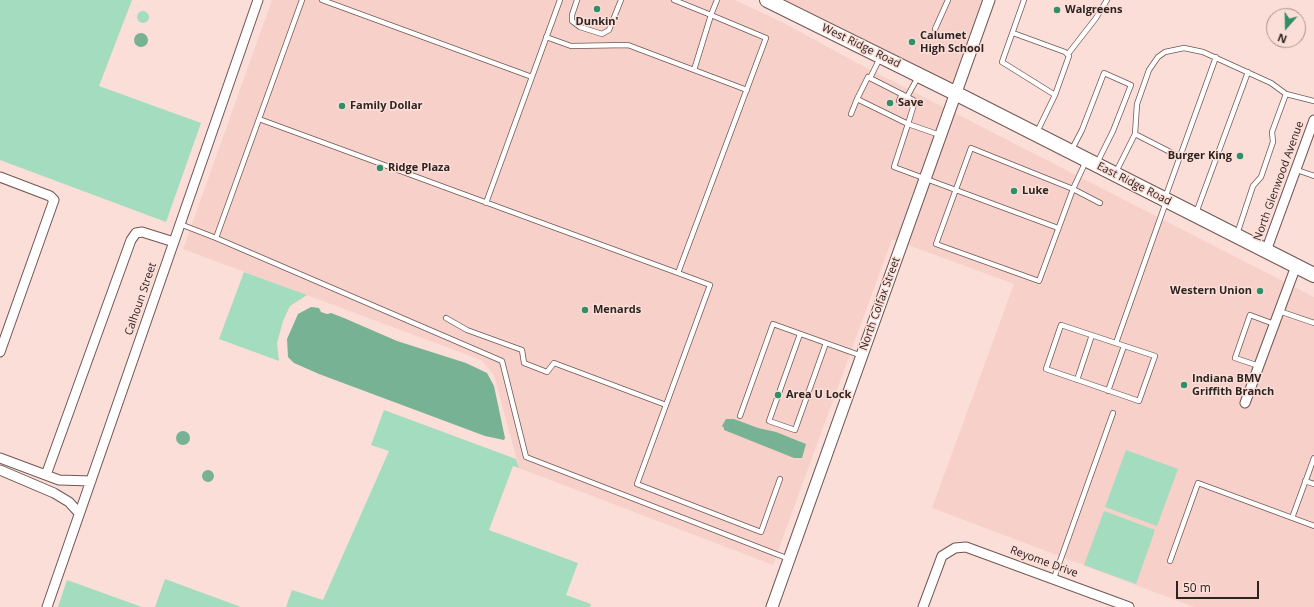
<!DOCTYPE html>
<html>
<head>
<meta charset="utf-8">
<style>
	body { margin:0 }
	#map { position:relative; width:1314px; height:607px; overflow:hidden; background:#fcded8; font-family:"Open Sans",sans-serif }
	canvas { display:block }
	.north { position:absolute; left:1266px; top:8px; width:40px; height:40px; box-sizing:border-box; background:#fcded8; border:1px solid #a9938f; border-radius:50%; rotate:200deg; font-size:11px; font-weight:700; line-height:16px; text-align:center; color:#2d2321 }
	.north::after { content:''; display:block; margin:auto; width:14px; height:18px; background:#318f67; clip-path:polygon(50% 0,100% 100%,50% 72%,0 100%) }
	.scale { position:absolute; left:1176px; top:581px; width:83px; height:18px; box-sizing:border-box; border:2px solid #2d2321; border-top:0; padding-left:5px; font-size:12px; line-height:14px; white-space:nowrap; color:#2d2321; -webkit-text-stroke:3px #fcded8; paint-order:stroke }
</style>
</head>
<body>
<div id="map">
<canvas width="1314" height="607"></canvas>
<div class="north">N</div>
<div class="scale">50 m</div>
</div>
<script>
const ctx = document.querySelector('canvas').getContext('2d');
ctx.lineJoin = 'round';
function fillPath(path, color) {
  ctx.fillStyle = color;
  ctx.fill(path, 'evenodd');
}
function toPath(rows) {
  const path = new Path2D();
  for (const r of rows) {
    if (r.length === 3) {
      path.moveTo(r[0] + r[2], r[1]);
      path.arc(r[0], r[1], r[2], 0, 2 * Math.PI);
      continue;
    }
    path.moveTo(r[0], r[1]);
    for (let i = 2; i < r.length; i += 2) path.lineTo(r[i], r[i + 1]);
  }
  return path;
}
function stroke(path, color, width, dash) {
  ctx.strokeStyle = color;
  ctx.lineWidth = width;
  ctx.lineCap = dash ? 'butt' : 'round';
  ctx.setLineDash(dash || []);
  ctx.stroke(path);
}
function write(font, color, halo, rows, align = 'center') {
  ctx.font = font + ' "Open Sans",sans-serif';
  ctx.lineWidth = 3;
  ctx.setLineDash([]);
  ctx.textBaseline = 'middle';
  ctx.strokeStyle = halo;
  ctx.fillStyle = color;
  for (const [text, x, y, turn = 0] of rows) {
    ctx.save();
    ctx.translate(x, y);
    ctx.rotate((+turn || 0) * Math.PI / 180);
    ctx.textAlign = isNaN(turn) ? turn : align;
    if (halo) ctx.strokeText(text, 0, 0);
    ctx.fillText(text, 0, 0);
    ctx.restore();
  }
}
fillPath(toPath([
	[272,0,735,0,782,22,859,64,1314,297,1314,607,1194,607,932,508,1014,284,892,239,773,565,519,468,494,375,481,360,183,249],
	[766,0,988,0,955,93]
]), '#f6d0c9');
fillPath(toPath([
	[0,0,132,0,99,86,201,123,166,222,0,160],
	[143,17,6],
	[244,272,307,295,290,306,283,321,277,343,279,361,219,339],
	[384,410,516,459,519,468,513,466,489,530,578,563,566,595,591,604,590,607,286,607,292,590,323,600,389,451,371,445],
	[1126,450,1178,469,1157,526,1105,507],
	[1104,511,1155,530,1136,584,1084,565],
	[165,579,241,607,155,607],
	[67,580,142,607,58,607]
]), '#a3dcbe');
fillPath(toPath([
	[141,40,7],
	[311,307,319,308,321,312,327,314,331,313,344,318,397,341,466,363,487,373,494,386,505,438,504,440,485,436,319,374,294,363,288,357,287,339,298,314],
	[726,419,734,419,758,428,776,432,806,444,802,458,794,458,724,430,724,428,722,426],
	[183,438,7],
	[208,476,6]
]), '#78b295');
const service = toPath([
	[322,0,532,77],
	[577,0,572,15,572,21,580,27,602,34,609,30,621,0],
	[1024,0,1002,62,1055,95],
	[935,29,948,0],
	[1013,33,1065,52,1069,56,1055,95,1037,132],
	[546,37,571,46,628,45,694,70,711,15,674,0],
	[1068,54,1096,18,1107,0],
	[694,70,747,90],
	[868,77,915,101,908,124,857,99,868,77],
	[870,78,880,58],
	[907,97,918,77],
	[899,101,902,94],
	[851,114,857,99],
	[259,119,678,273,766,38,711,15,717,0],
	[1135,134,1180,157],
	[940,135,908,124,894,167,1058,228],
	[1071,151,1082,130,1104,73,1131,85,1113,131,1097,163],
	[1086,161,1073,189,1039,281,936,244,971,148,1073,189,1100,203],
	[1297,170,1314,176],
	[1116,172,1135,134,1137,104,1149,70,1158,57,1165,52,1184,48,1203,52,1271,83,1286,94,1314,101],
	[1165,198,1216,57],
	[486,203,560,0],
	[1196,213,1248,72],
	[180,224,216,238,302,0],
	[1237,234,1253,186,1261,177,1273,142,1272,132,1286,94],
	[216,238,502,361,526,457,789,559],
	[678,273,710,285,637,484,761,532,780,479],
	[1279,311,1314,323],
	[446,318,467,330,522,350,524,363,547,372,554,363,666,405],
	[1061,325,1155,356,1139,401,1046,369,1061,325],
	[800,334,769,421,795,430,826,343],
	[1116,343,1166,202],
	[1259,366,1235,358,1250,315,1274,324],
	[1077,380,1092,335],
	[1108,391,1124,346],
	[740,416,773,324,862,356],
	[1305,481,1314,484],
	[1292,518,1314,458],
	[1170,561,1198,483,1314,526],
	[1054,578,1113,413]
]);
const minor = toPath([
	[0,177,50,196,54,200,0,352],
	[1266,251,1314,120],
	[1245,403,1296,266],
	[0,458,59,480,91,481],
	[0,470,54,493,69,502,79,513],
	[46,475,131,240,136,233,142,232,174,242],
	[47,607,258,0],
	[923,607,942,556,955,548,966,547,1129,607]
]);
const tertiary = toPath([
	[772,607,989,0]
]);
const primary = toPath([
	[767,0,955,93,1314,275]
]);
stroke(service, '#705753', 6);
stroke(minor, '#705753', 11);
stroke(tertiary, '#705753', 13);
stroke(primary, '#705753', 16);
stroke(service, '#fff', 4.5);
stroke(minor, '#fff', 9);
stroke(tertiary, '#fff', 11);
stroke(primary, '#fff', 14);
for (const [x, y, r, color] of [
	[597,9,4,"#318f67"],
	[1057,10,4,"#318f67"],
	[912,42,4,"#318f67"],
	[890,103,4,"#318f67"],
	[342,106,4,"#318f67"],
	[1240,156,4,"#318f67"],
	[380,168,4,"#318f67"],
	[1014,191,4,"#318f67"],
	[1260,291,4,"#318f67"],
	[585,310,4,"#318f67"],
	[1184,385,4,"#318f67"],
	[778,395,4,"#318f67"]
]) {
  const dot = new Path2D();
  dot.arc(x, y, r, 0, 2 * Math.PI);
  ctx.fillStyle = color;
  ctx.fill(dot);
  stroke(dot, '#fcded8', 1.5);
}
write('bold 11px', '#2d2321', '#fcded8', [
	["Walgreens",1065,10],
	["Dunkin'",597,22,"center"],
	["Calumet",920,36],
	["High School",920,49],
	["Save",898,103],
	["Family Dollar",350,106],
	["Burger King",1232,156,"right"],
	["Ridge Plaza",388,168],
	["Luke",1022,191],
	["Western Union",1252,291,"right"],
	["Menards",593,310],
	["Indiana BMV",1192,379],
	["Griffith Branch",1192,392],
	["Area U Lock",786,395]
], 'left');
write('11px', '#2d2321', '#fcded8', [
	["West Ridge Road",861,46,26],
	["North Glenwood Avenue",1279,181,-70],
	["East Ridge Road",1134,184,27],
	["Calhoun Street",141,299,-71],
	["North Colfax Street",880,304,-70],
	["Reyome Drive",1044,562,20]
]);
</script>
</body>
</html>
